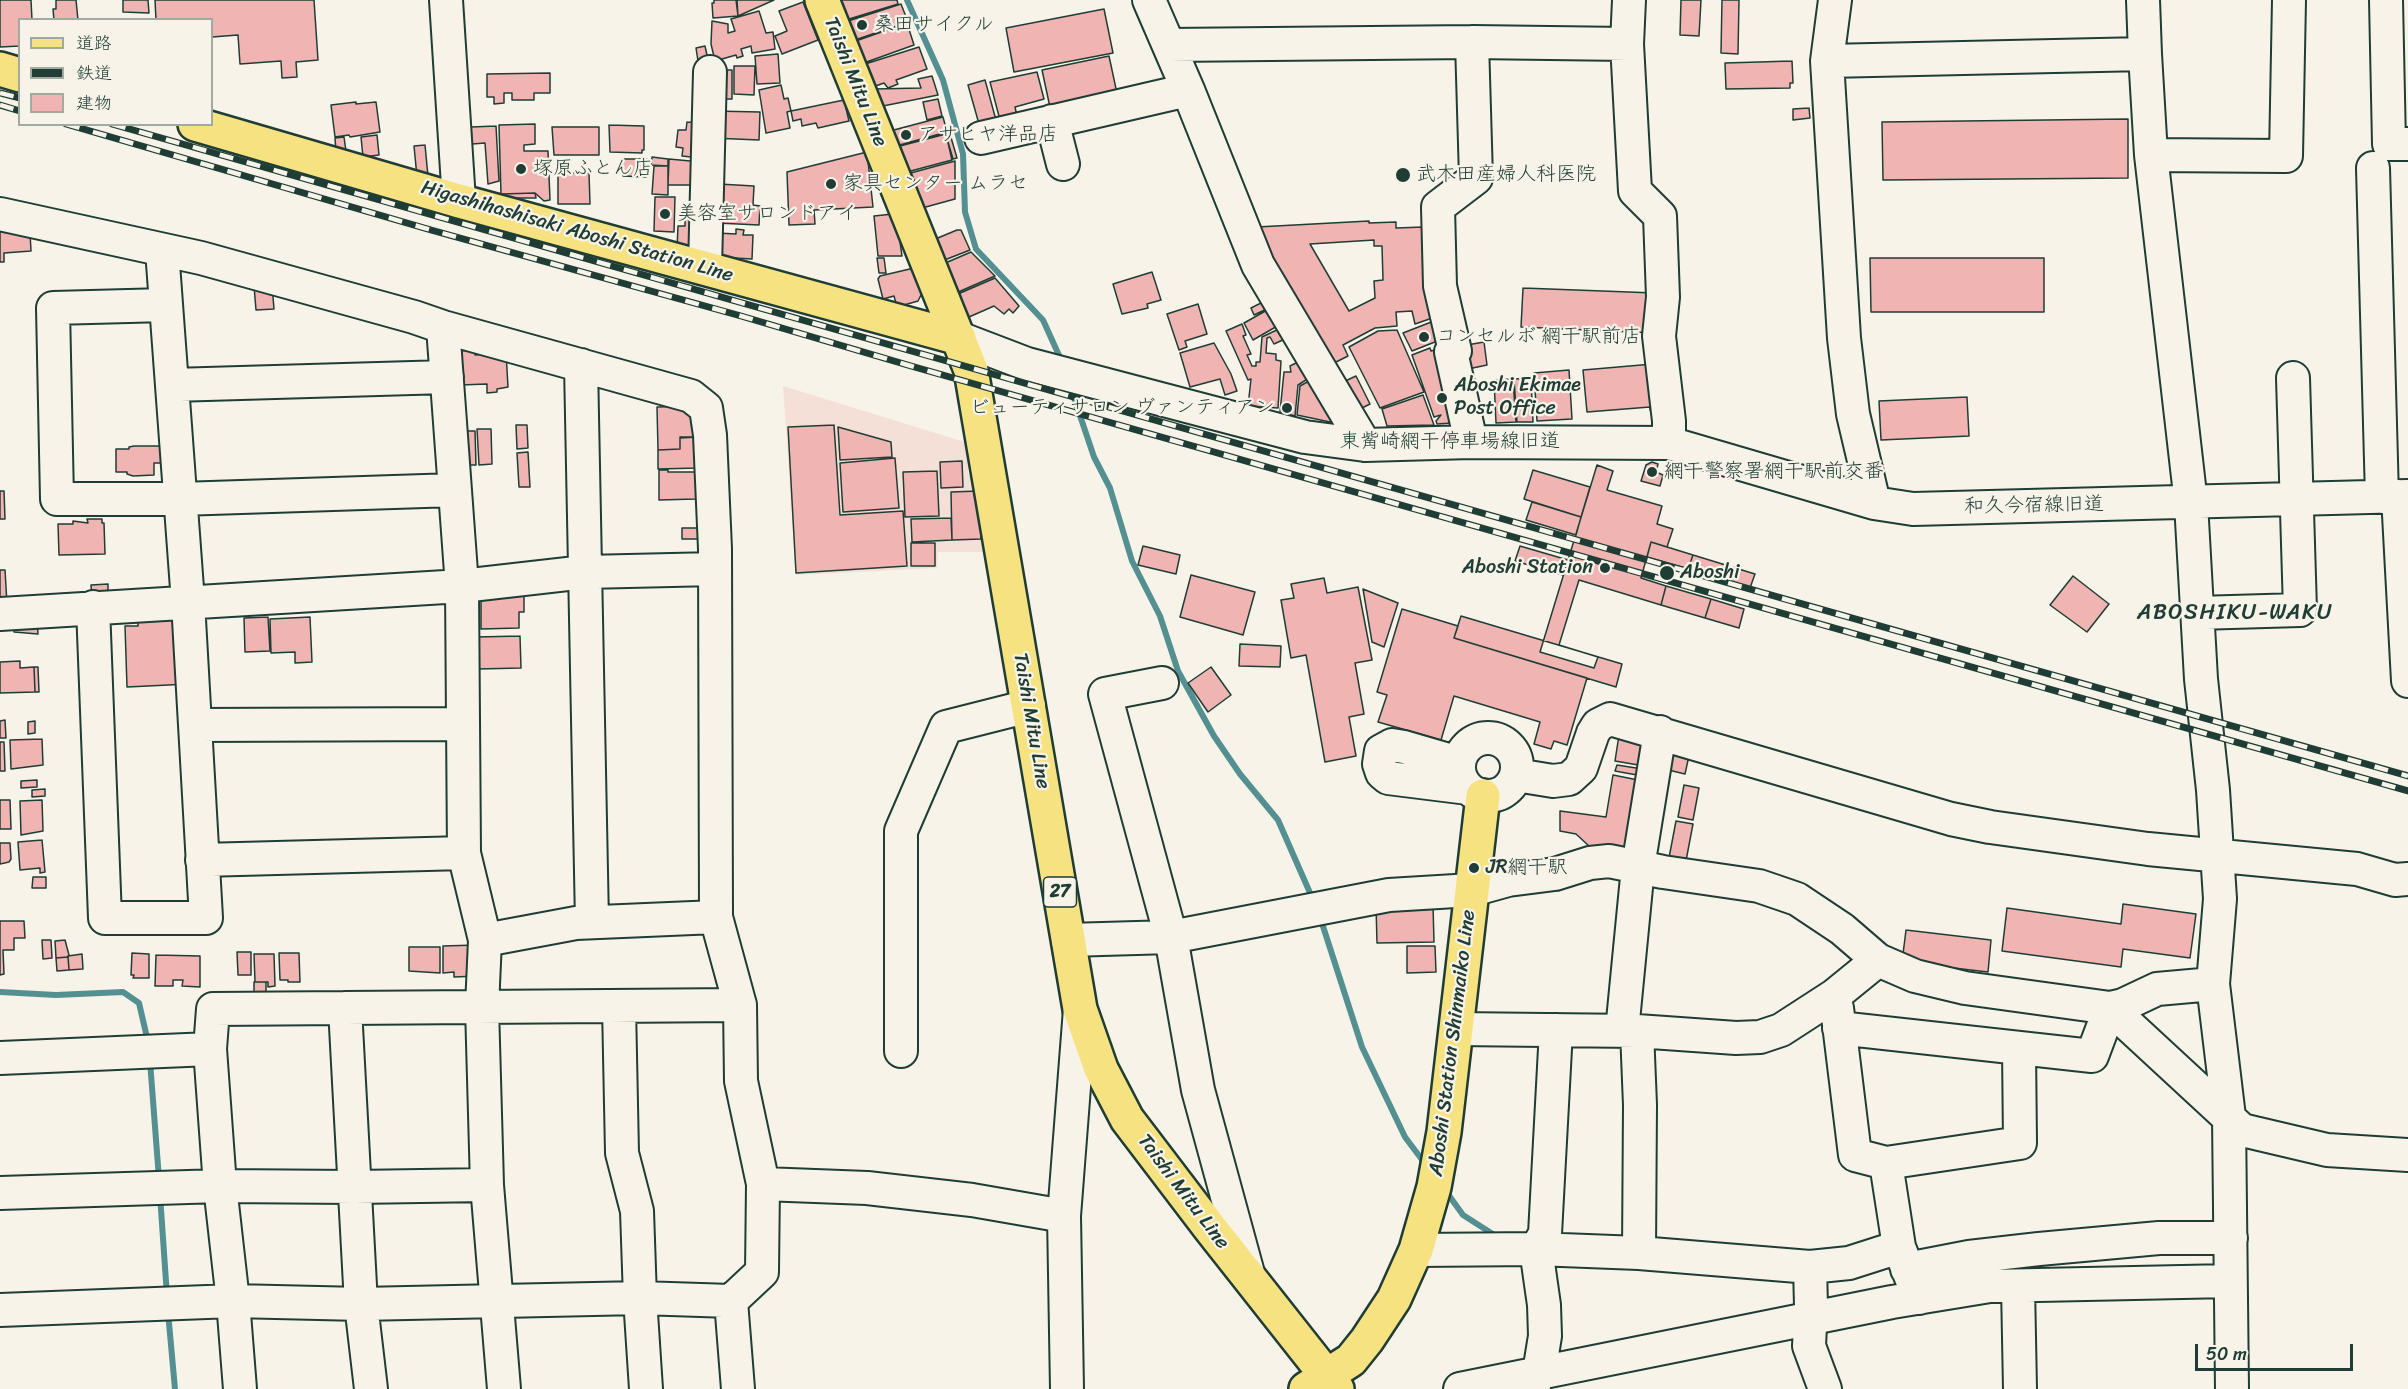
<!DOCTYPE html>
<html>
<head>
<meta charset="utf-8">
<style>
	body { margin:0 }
	#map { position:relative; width:2408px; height:1389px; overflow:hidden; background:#f7f3e8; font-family:Sriracha,"Klee One",sans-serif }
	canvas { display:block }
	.legend { position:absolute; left:18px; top:18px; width:195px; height:108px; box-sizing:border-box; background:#f7f3e8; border:2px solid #a1aaa0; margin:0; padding:8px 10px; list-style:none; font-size:18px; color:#1f3d34 }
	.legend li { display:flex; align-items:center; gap:12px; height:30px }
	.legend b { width:30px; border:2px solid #a1aaa0 }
	.scale { position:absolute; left:2195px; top:1344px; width:158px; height:27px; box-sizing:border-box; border:3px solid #1f3d34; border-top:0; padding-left:8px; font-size:18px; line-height:21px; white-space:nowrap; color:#1f3d34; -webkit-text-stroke:4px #f7f3e8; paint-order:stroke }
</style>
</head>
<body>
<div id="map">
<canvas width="2408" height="1389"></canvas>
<ul class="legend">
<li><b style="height:8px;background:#f6e281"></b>道路</li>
<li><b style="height:8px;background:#1f3d34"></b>鉄道</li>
<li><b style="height:16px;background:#f0b4b2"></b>建物</li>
</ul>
<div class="scale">50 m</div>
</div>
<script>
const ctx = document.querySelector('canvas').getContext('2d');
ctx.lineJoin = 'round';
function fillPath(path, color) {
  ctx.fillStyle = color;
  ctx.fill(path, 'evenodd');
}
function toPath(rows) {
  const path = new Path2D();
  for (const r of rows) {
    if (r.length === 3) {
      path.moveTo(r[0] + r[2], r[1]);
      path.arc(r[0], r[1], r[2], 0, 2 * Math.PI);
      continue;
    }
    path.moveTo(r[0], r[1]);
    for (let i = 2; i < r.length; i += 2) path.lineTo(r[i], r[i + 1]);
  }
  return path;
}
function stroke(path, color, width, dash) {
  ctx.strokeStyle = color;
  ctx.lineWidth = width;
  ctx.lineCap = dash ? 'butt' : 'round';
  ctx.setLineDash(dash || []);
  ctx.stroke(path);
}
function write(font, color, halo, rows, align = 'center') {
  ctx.font = font + ' Sriracha,"Klee One",sans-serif';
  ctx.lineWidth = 4.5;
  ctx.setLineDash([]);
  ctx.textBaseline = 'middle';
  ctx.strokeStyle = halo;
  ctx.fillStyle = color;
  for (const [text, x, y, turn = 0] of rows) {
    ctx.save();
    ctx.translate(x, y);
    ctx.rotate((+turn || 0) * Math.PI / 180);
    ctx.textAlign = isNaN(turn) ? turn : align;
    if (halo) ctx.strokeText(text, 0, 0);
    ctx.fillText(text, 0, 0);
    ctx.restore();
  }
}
fillPath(toPath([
	[783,386,968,443,968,474,984,491,994,552,938,552,937,568,796,575]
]), '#f5e0d8');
stroke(toPath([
	[907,0,943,80,963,154,965,212,976,249,1043,320,1062,362],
	[1070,386,1094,457,1110,488,1132,561,1160,616,1178,671,1214,736,1240,774,1278,820,1314,902],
	[1320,917,1362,1047,1405,1137,1426,1165],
	[0,992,56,995,123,992,139,1003,148,1042],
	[150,1061,159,1179],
	[1445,1190,1463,1215,1499,1238],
	[160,1195,167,1296],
	[168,1312,175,1389]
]), '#549092', 6);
const building = toPath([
	[0,0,31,0,32,20,20,20,20,46,0,47,0,0],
	[56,0,76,0,78,20,54,20,53,9,56,9,56,0],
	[123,0,148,0,149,13,123,12,123,0],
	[155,0,314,0,318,60,296,62,297,77,282,78,281,61,240,64,238,35,212,37,212,20,156,20,155,0],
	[714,0,736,0,738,16,713,18,712,3,714,3,714,0],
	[737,0,774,0,738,16,737,0],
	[839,0,897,0,898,4,846,20,839,0],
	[1681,0,1701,0,1699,36,1680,35,1681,0],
	[1722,0,1739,0,1738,54,1721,53,1722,0],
	[803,2,818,40,782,54,775,36,787,31,779,11,803,2],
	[901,4,908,22,852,41,845,22,901,4],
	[1104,9,1113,53,1014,72,1006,28,1104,9],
	[759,11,766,33,773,32,775,49,752,53,751,46,741,49,743,56,737,58,736,55,715,61,711,44,712,21,728,24,728,33,735,31,731,19,759,11],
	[907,23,914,45,861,64,853,42,907,23],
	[705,46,708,60,698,61,696,48,705,46],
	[919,47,927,69,896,80,898,84,888,88,884,83,870,88,862,65,919,47],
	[778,54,780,83,757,84,755,56,778,54],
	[1109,56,1118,98,1051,112,1042,70,1109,56],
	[1792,61,1793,83,1790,83,1790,88,1726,89,1725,63,1792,61],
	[734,66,755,66,754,95,734,94,734,66],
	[713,70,732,70,732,99,713,99,713,70],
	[1037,72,1044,99,1015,107,1017,116,1000,120,990,82,1037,72],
	[550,73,550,93,534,93,534,100,512,100,512,93,504,93,504,103,494,104,494,97,487,97,487,74,550,73],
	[932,76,938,95,878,107,874,89,921,88,918,79,932,76],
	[985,80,996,120,979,124,968,85,985,80],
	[781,85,784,99,788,98,791,111,787,112,790,128,766,133,759,90,781,85],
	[938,99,942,116,927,120,923,102,938,99],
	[844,100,849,121,818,128,816,123,802,126,801,119,793,121,791,111,844,100],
	[356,102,356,104,376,102,380,132,350,137,349,135,335,137,331,105,356,102],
	[1809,108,1810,118,1793,120,1793,109,1809,108],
	[713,111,760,112,759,140,712,138,713,111],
	[943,117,947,132,896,146,890,131,943,117],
	[2128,119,2128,178,1883,180,1882,122,2128,119],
	[687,122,702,123,700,152,692,151,691,157,682,156,683,148,676,147,678,130,686,130,687,122],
	[535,124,535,144,524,145,524,151,548,151,550,200,544,201,535,193,501,194,499,125,535,124],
	[609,125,644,126,644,150,642,150,642,153,610,152,609,125],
	[496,126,499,181,488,184,485,143,472,144,471,127,496,126],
	[552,127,599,127,599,155,554,155,552,127],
	[946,134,952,160,907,172,900,146,946,134],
	[950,134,957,158,953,159,946,135,950,134],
	[377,135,379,155,363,157,361,137,377,135],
	[344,137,346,151,336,152,335,138,344,137],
	[425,145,428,176,417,177,414,146,425,145],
	[867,152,873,207,814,210,815,224,789,225,787,172,867,152],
	[652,157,668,159,668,166,651,165,652,157],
	[623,159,647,159,646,177,623,176,621,160,623,159],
	[669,159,701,162,702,185,668,185,669,159],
	[955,161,955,199,922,208,907,174,955,161],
	[654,166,668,166,668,195,652,194,654,166],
	[558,173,589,173,590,204,558,204,558,173],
	[719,184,754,186,753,205,760,206,759,225,717,223,719,184],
	[501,194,535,193,536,198,501,198,501,194],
	[655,197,675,197,674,232,654,231,655,197],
	[690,200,702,201,700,250,677,249,678,226,685,226,685,215,689,215,690,200],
	[893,214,898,228,902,256,878,256,874,216,893,214],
	[1369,221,1369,223,1396,222,1396,228,1424,227,1438,316,1415,324,1412,311,1396,312,1397,326,1375,328,1343,345,1348,356,1330,365,1257,227,1369,221],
	[1374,240,1374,246,1382,246,1383,280,1374,281,1375,298,1349,311,1310,244,1374,240],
	[736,229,744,230,743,235,753,235,752,259,716,257,717,233,736,234,736,229],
	[25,230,30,233,31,251,4,253,4,262,0,262,0,231,25,230],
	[957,230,961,230,970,250,942,261,933,240,957,230],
	[971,252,995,276,956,293,943,264,971,252],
	[877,258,884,258,886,273,879,273,877,258],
	[1870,258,2044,258,2044,312,1871,312,1870,258],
	[914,268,922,293,918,301,897,307,894,296,883,299,878,279,880,276,914,268],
	[1152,272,1161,300,1147,304,1148,308,1122,314,1113,284,1152,272],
	[995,278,1019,306,1013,313,1009,309,1004,314,994,306,969,317,958,294,995,278],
	[272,285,274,309,256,310,254,286,272,285],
	[1523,288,1655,293,1654,333,1521,327,1523,288],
	[1265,301,1269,308,1254,315,1251,308,1265,301],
	[1198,304,1207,334,1185,341,1187,347,1179,350,1167,314,1198,304],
	[1269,309,1279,325,1253,340,1244,323,1269,309],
	[1439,319,1445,338,1412,351,1403,333,1439,319],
	[1242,324,1246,335,1243,336,1251,354,1247,355,1252,366,1256,366,1256,362,1260,362,1262,337,1281,328,1287,338,1274,344,1270,337,1267,338,1266,353,1276,354,1276,360,1281,361,1278,408,1248,406,1251,379,1248,380,1226,331,1242,324],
	[1397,330,1424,392,1380,408,1349,347,1378,331,1397,330],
	[1484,342,1487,365,1468,369,1465,358,1470,357,1467,345,1484,342],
	[1214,343,1231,374,1237,391,1225,395,1220,379,1190,387,1180,353,1214,343],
	[1430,348,1431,351,1435,350,1452,423,1437,424,1436,421,1441,415,1434,417,1412,355,1430,348],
	[475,350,475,355,506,352,508,387,497,389,497,392,487,393,487,384,460,385,458,351,475,350],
	[1300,361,1309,378,1298,385,1295,416,1280,412,1284,372,1291,372,1290,366,1300,361],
	[1653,364,1657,410,1650,410,1650,407,1587,412,1583,370,1653,364],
	[1569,370,1572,419,1537,421,1534,373,1569,370],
	[1356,376,1370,404,1356,411,1341,383,1356,376],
	[1531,378,1533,422,1517,422,1514,379,1531,378],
	[1513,379,1516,422,1496,423,1494,380,1513,379],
	[1311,380,1344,425,1297,415,1300,386,1311,380],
	[1423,395,1434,425,1387,426,1382,409,1423,395],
	[1967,397,1969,436,1881,440,1879,401,1967,397],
	[693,406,694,437,680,437,680,449,658,450,657,407,693,406],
	[516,425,527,425,528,448,517,449,516,425],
	[834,425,840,515,903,511,907,566,796,573,788,427,834,425],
	[838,427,891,442,892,457,840,460,838,427],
	[477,429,491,429,492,464,479,465,477,429],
	[464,431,475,431,476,465,465,465,464,431],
	[698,437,698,468,658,469,658,450,680,449,680,438,698,437],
	[134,446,163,446,163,463,154,463,154,475,133,476,127,474,127,472,116,472,116,449,129,449,129,447,134,446],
	[528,452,530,487,519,487,517,453,528,452],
	[895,458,899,508,843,512,840,463,895,458],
	[962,461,963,487,941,488,940,462,962,461],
	[1652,462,1658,464,1656,472,1663,475,1660,486,1641,481,1646,465,1652,462],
	[1597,465,1613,471,1607,490,1662,506,1657,524,1673,529,1667,547,1651,542,1641,578,1666,586,1661,605,1579,580,1559,645,1598,657,1594,668,1540,652,1597,465],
	[659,470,668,470,668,472,696,472,696,499,659,500,659,470],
	[1533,470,1590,487,1581,517,1524,499,1533,470],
	[937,471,939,516,905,517,903,472,937,471],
	[0,491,4,491,5,519,0,519,0,491],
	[979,491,981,539,952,540,951,492,979,491],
	[1532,502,1581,517,1576,535,1526,520,1532,502],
	[951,518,952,540,912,542,911,519,951,518],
	[87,519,102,519,102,523,104,523,105,554,59,555,58,524,73,524,73,521,88,523,87,519],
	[682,528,701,528,701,539,682,539,682,528],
	[1651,542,1693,555,1688,569,1647,557,1651,542],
	[911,543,935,543,935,566,911,566,911,543],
	[1143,546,1180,555,1176,574,1138,565,1143,546],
	[1520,546,1568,560,1563,575,1515,561,1520,546],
	[1693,555,1755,574,1750,588,1688,569,1693,555],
	[0,570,5,570,7,604,0,606,0,570],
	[1191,575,1255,592,1243,635,1180,617,1191,575],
	[2073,576,2109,604,2087,632,2050,605,2073,576],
	[1324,578,1327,593,1358,587,1372,660,1355,663,1364,714,1349,717,1356,756,1325,762,1306,655,1291,658,1281,600,1294,598,1291,584,1324,578],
	[108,584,108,598,92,599,91,585,108,584],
	[1666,586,1711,599,1705,618,1661,605,1666,586],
	[524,588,524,612,519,612,519,628,481,629,481,589,524,588],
	[1363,589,1398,603,1384,647,1372,642,1363,589],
	[1711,599,1744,609,1739,628,1705,618,1711,599],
	[1402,609,1458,626,1454,638,1587,678,1567,745,1554,741,1551,749,1534,744,1540,722,1454,696,1441,740,1378,722,1387,695,1377,692,1402,609],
	[181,615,189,684,127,687,125,626,138,626,138,617,181,615],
	[1461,616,1622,664,1616,687,1454,638,1461,616],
	[268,617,270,651,245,652,244,618,268,617],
	[310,617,312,662,295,663,295,652,271,653,270,619,310,617],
	[37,619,38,634,14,632,13,621,37,619],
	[520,636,521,668,477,669,476,637,520,636],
	[1240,644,1281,646,1280,667,1239,666,1240,644],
	[20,661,20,668,34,667,35,692,0,693,0,662,20,661],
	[34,667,38,667,39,692,35,692,34,667],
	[1211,667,1231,695,1208,712,1188,683,1211,667],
	[5,720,6,738,0,738,0,721,5,720],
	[35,721,35,733,28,734,28,722,35,721],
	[1619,735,1655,742,1650,767,1615,761,1619,735],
	[42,739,43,765,11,769,10,740,42,739],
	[0,742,4,742,5,771,0,771,0,742],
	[1662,744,1690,751,1685,774,1656,767,1662,744],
	[1617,765,1649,770,1648,777,1615,771,1617,765],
	[1613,775,1648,782,1635,855,1602,858,1576,834,1560,831,1560,811,1606,817,1613,775],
	[37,780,37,787,21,788,21,781,37,780],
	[1684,785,1699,788,1693,820,1678,817,1684,785],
	[45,789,45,796,32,797,32,790,45,789],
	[0,800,10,800,11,829,0,829,0,800],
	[42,800,43,831,21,835,20,801,42,800],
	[1676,821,1693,824,1685,866,1668,863,1676,821],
	[42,840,45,872,40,873,40,868,20,870,18,842,42,840],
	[0,843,10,843,11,859,9,862,0,864,0,843],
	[33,877,46,877,46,888,32,888,33,877],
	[2123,904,2196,914,2190,958,2123,949,2121,967,2002,951,2007,908,2121,924,2123,904],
	[1433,905,1434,942,1377,943,1376,906,1433,905],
	[0,921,24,921,25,938,14,938,14,950,3,950,4,974,0,975,0,921],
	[1906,930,1991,940,1988,972,1902,962,1906,930],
	[42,940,51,940,52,958,43,959,42,940],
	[65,940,69,955,67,957,56,958,55,941,65,940],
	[477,945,477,976,454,977,454,972,443,973,443,946,477,945],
	[1407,946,1435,946,1436,972,1407,973,1407,946],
	[409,947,440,947,440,973,409,971,409,947],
	[237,952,251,952,251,975,238,975,237,952],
	[132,953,149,954,149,978,133,978,134,975,131,975,132,953],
	[279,953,299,953,300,982,288,982,288,980,280,980,279,953],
	[82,954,83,969,69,970,68,956,82,954],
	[254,954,274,954,275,986,268,987,268,982,255,982,254,954],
	[156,955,200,956,200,987,182,986,183,980,173,980,173,986,155,986,156,955],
	[68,957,69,970,57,971,56,958,68,957],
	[254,982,266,982,266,995,254,995,254,982]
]);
fillPath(building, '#f0b4b2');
stroke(building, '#1f3d34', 1.5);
const minor = toPath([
	[446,0,459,201],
	[1149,0,1188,90,1258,265,1365,445],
	[1629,0,1627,44,1635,191,1660,216,1663,297,1659,336,1669,421,1669,443],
	[1835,0,1827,61,1844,338,1853,414,1874,503],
	[2143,0,2145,54],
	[2386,0,2389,144,2408,144],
	[1169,45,1472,42,1627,44],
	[1827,61,2145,54,2151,155,2191,503,2201,679,2213,790,2220,899,2213,984,2229,1117,2232,1389],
	[1052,121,1063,164],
	[981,138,1188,90],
	[2151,155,2286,156,2289,0],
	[2373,168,2382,497],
	[0,214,201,258,414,317,443,327,691,396,706,408,710,435,715,549,716,917,740,1005],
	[705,267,710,72],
	[166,305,53,308,57,499,180,499,455,490],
	[443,327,462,586,464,853,485,940,482,1007,487,1185,504,1389],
	[959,338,1027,364,1305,437,1365,445,1471,442,1669,443,1874,503,1913,509,2408,496],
	[581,365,592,922],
	[172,385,447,377],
	[1471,442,1451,352,1455,351,1440,286,1438,207,1476,178,1472,42],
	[2398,496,2408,681],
	[93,607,105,918,206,918,188,602,162,250],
	[2197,613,2300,610,2293,378],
	[0,614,462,586,585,572,715,569],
	[1162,683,1105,694,1171,937,1198,1090,1249,1277],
	[195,725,463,724],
	[1488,767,29],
	[1459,763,1404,747,1392,745,1381,751,1379,764,1382,773,1388,778,1468,788],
	[1516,775,1553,781,1569,779,1581,768,1593,733,1598,725,1610,719,1951,819,1990,827,2148,849,2357,869,2395,880,2408,879],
	[202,860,464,853],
	[485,940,576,923,716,917],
	[1068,940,1171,937,1389,895,1472,890,1508,880,1555,874,1590,863,1609,861,1663,872,1759,886,1797,899,1842,929,1878,960,1915,976,1965,988,2110,1008,2123,1005,2157,989,2213,984],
	[619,1006,622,1153,637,1211,640,1298,646,1389],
	[345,1008,361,1304,371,1389],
	[1837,1008,1855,1155,1886,1163,1899,1247,1919,1298],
	[1839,1028,2092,1056,2110,1008,2242,1130,2327,1150,2408,1155],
	[1456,1029,1637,1031,1736,1038,1760,1037,1781,1030,1835,995,1878,960],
	[1622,1031,1638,867,1660,732],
	[1637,1031,1640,1105,1639,1253],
	[901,1051,901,831,946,727,1029,706],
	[0,1058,210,1049],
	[1886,1163,2020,1143,2019,1048],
	[0,1193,220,1186,355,1187,487,1185],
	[1416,1250,1536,1249,1639,1253,1810,1267,1849,1263,1899,1247],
	[1810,1267,1811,1306,1809,1346,1825,1389],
	[1907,1269,1969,1257,2039,1249,2159,1238,2231,1238],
	[2018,1286,2020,1389],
	[731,1301,738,1389],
	[0,1310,233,1301,361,1304,640,1298,731,1301,762,1272,763,1184,867,1188,972,1200,1064,1216],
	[240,1389,233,1301,220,1186,210,1049,213,1009,740,1005,741,1081,763,1184],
	[1067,1389,1064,1216,1080,1009],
	[1460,1389,1892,1302,1990,1286,2230,1281],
	[1532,1389,1539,1373,1545,1336,1544,1305,1536,1249,1545,1234,1556,1030]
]);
const major = toPath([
	[822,0,971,370,1080,1009,1101,1069,1127,1119,1210,1228,1337,1389],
	[0,69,20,75],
	[195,124,459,201,959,338],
	[1306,1389,1351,1360,1367,1340,1394,1299,1416,1250,1434,1187,1444,1132,1483,796]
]);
stroke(minor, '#1f3d34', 36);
stroke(major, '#1f3d34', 38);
stroke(minor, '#f7f3e8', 32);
stroke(major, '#f6e281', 33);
const rail = toPath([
	[0,93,20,98],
	[0,105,20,111],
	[66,124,431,230,741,316,911,366,2408,791],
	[112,124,2408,776]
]);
stroke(rail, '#1f3d34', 7);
stroke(rail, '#f7f3e8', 4.5, [14]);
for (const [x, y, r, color] of [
	[862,25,6,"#1f3d34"],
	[906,135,6,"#1f3d34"],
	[521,169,6,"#1f3d34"],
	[1403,175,8,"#1f3d34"],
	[831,184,6,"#1f3d34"],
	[665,214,6,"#1f3d34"],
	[1424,337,6,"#1f3d34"],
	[1442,398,6,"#1f3d34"],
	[1287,408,6,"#1f3d34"],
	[1652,472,6,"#1f3d34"],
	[1605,568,6,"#1f3d34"],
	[1667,573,8,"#1f3d34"],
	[1474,868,6,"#1f3d34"]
]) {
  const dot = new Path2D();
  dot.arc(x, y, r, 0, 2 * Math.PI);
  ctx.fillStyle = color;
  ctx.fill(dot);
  stroke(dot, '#f7f3e8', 2);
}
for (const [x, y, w] of [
	[1060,892,33]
]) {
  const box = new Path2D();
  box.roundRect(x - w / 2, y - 15, w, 30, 4.5);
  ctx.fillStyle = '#f7f3e8';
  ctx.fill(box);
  stroke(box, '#1f3d34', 1.5);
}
write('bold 18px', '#1f3d34', null, [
	["27",1060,892]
]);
write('20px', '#1f3d34', '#f7f3e8', [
	["桑田サイクル",874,25],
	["アサヒヤ洋品店",918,135],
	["塚原ふとん店",533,169],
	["武木田産婦人科医院",1416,175],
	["家具センター ムラセ",843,184],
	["美容室サロンドアイ",677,214],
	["コンセルボ 網干駅前店",1436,337],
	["Aboshi Ekimae",1454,386],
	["Post Office",1454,409],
	["ビューティサロン ヴァンティアン",1275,408,"right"],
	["網干警察署網干駅前交番",1664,472],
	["Aboshi Station",1593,568,"right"],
	["Aboshi",1680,573],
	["JR網干駅",1486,868]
], 'left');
write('20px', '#1f3d34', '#f7f3e8', [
	["Taishi Mitu Line",855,82,68],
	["Higashihashisaki Aboshi Station Line",577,232,16],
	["東觜崎網干停車場線旧道",1450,442],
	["和久今宿線旧道",2034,506,-1],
	["Taishi Mitu Line",1031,721,80],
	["Aboshi Station Shinmaiko Line",1453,1043,-83],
	["Taishi Mitu Line",1183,1192,53]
]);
ctx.letterSpacing = '1.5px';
write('22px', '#1f3d34', '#f7f3e8', [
	["ABOSHIKU-WAKU",2235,613]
]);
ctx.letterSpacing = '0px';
</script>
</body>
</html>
